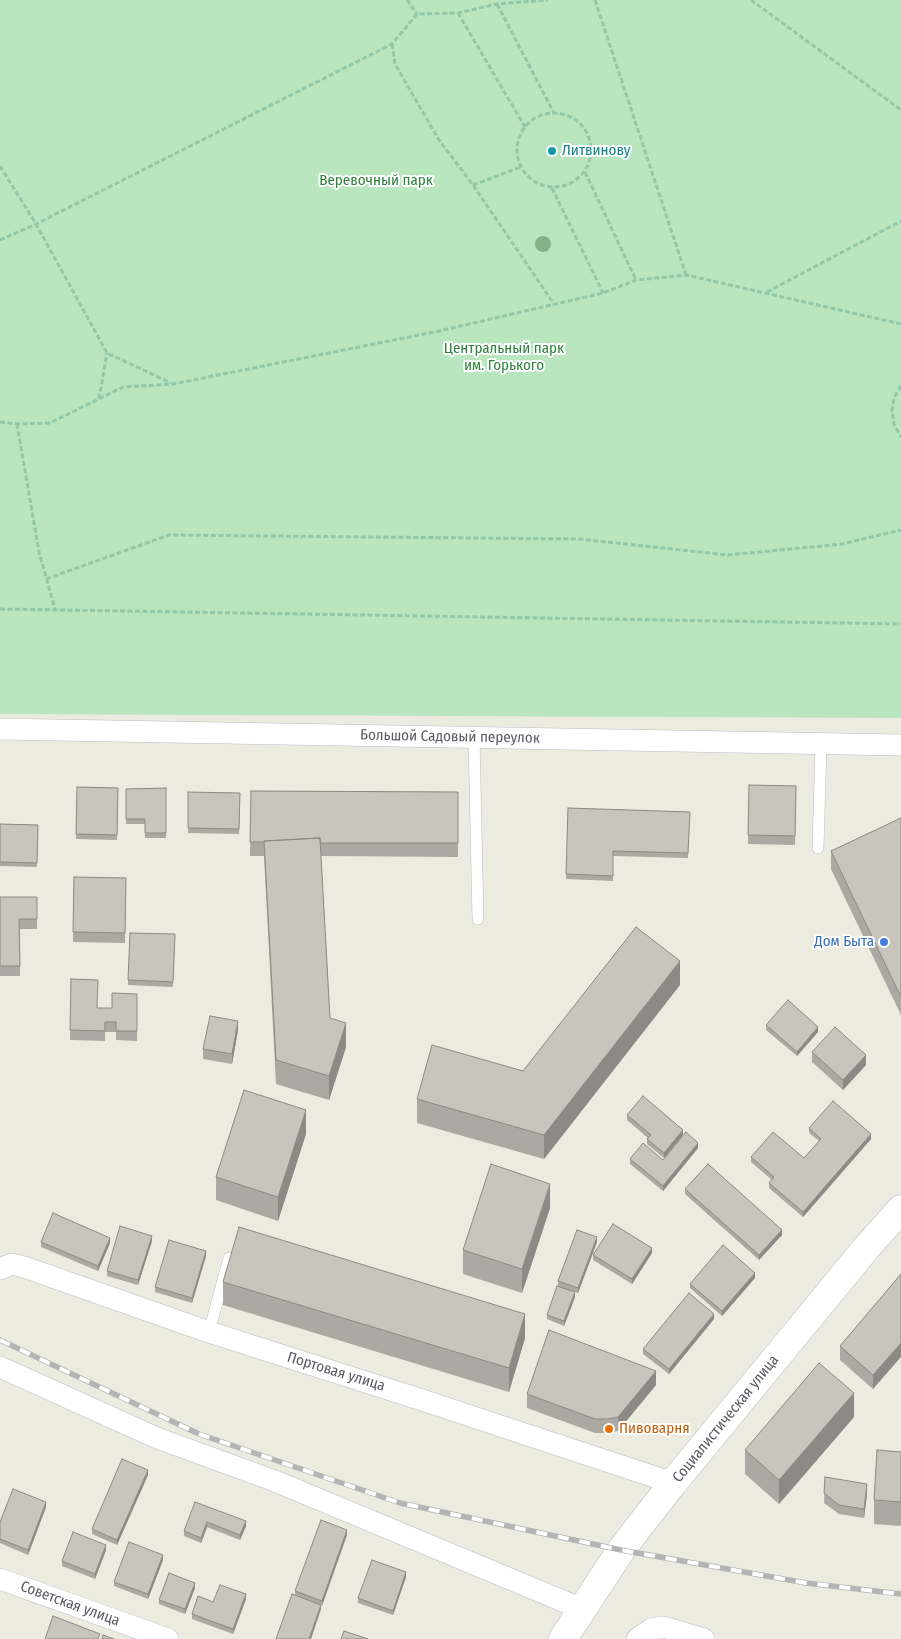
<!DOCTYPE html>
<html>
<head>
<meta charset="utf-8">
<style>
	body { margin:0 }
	canvas { display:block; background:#ecebdf }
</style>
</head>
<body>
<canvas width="901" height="1639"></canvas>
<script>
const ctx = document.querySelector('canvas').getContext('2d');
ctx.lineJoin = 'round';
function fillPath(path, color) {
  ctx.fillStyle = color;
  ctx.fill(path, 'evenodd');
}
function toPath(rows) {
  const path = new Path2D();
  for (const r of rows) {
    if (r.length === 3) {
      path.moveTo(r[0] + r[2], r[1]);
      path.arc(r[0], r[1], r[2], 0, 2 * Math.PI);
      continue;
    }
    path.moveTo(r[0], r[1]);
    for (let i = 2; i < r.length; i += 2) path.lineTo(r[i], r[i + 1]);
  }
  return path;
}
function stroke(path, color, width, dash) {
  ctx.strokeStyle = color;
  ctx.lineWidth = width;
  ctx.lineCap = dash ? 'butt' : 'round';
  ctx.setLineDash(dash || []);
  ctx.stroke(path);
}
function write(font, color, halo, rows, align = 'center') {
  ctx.font = font + ' "Fira Sans Condensed",sans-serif';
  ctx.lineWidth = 4;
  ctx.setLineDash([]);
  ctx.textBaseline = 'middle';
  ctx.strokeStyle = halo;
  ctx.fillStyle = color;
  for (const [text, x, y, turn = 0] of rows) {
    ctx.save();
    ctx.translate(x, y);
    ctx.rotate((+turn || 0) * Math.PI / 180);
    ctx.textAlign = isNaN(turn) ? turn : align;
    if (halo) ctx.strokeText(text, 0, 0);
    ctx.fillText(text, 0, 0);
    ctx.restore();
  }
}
fillPath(toPath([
	[0,0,901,0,901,718,0,714]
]), '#b9e6bf');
const service = toPath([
	[474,738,478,919],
	[818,848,821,744],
	[209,1332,229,1258]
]);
const minor = toPath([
	[0,729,901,745],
	[0,1269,12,1264,24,1267,209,1332,419,1399,673,1483],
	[0,1367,157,1438,275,1481,582,1609],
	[0,1579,168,1639],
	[637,1639,651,1629,664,1627,704,1639]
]);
const tertiary = toPath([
	[563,1639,621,1550,673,1483,867,1247,901,1209]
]);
stroke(service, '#babcc2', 12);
stroke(minor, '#babcc2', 22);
stroke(tertiary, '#babcc2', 29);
stroke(toPath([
	[407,0,417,14],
	[595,0,686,275],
	[751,0,901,110],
	[497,4,554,113],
	[458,13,525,127],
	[392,44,395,64,439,140,473,185,554,304],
	[554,150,37],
	[0,166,36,224,107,353,171,383],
	[585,172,636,280],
	[473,185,521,167],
	[552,188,603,293],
	[0,240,36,224,392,44,417,14,458,13,497,4,548,0],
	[767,292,901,221],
	[901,386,894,398,892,411,894,424,901,437],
	[99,399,107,353],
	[0,422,17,424,50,423,123,387,173,384,439,331,603,293,636,280,686,275,901,324],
	[17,424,39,552,55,609],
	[46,579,169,535,578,539,728,555,842,544,901,530],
	[0,609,901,624]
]), '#92c7a8', 3, [5, 2.5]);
stroke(service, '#fff', 11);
stroke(minor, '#fff', 21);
stroke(tertiary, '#fff', 28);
const rail = toPath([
	[0,1340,199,1434,400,1503,621,1550,806,1583,901,1594]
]);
stroke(rail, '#b3b4b4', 5.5);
stroke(rail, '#fff', 4, [11]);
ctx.fillStyle = '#84b186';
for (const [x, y] of [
	[543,244]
]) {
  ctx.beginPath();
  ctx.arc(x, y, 8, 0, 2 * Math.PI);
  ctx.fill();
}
fillPath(toPath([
	[749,785,796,786,795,845,748,844],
	[77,787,118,788,117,840,76,839],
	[166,788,166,838,145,838,145,824,126,824,126,789],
	[251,791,458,792,458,857,321,856,330,1018,346,1047,329,1100,276,1084,264,856,250,856],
	[188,792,240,793,239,834,188,833],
	[568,808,690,812,688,858,613,856,613,881,566,879],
	[901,818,901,1015,831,869,831,851],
	[0,824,38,825,37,867,0,866],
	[74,877,126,878,125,943,73,942],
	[0,897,37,897,37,929,20,929,20,976,0,976],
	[175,934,173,987,128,985,128,980],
	[71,979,97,1008,112,1008,137,994,137,1041,116,1040,116,1032,105,1032,105,1041,70,1040],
	[680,985,544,1159,417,1123,417,1099,523,1071],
	[766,1025,818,1032,797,1056,766,1030],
	[238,1030,232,1064,203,1059,203,1049],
	[812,1052,866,1065,843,1090,812,1062],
	[627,1115,683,1135,664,1158,647,1144,647,1139,648,1138,627,1120],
	[809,1128,871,1139,803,1217,769,1188,769,1183,772,1180,751,1162,751,1157,804,1158,819,1141,809,1133],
	[306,1134,278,1221,216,1200,216,1177],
	[698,1148,663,1191,630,1164,630,1159,663,1160],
	[685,1189,782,1235,759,1260,685,1194],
	[550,1208,522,1293,463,1274,463,1250],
	[152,1241,138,1285,107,1276,107,1271],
	[41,1242,110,1243,98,1271,41,1247],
	[597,1242,578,1293,575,1292,575,1297,564,1326,547,1319,547,1315,558,1286,558,1281],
	[652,1253,632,1284,593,1260,593,1255],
	[206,1256,192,1303,155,1292,155,1287],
	[901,1274,873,1389,840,1360,840,1346],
	[755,1278,722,1316,690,1288,690,1284],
	[223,1282,525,1338,509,1392,223,1305],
	[714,1319,669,1374,643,1354,643,1349],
	[656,1385,618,1431,607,1433,595,1433,527,1408,527,1394],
	[854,1417,779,1504,745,1474,745,1450],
	[901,1452,901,1526,874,1524,874,1500],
	[148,1475,117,1545,92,1534,92,1529],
	[825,1477,867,1494,864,1518,839,1514,824,1503],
	[195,1502,246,1526,240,1540,207,1527,201,1543,184,1536,184,1531],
	[46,1507,28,1555,0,1543,0,1522],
	[347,1535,321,1606,321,1609,295,1595,295,1591],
	[106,1550,95,1579,62,1566,62,1561],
	[163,1560,148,1599,114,1586,114,1582],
	[406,1577,393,1615,358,1603,358,1598],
	[195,1588,185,1614,159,1604,159,1600],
	[246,1599,233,1634,192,1619,192,1614]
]), '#aba9a2');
fillPath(toPath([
	[680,961,680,985,544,1159,544,1135],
	[238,1021,238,1030,232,1064,232,1054],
	[346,1023,346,1047,329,1100,329,1076],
	[818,1027,818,1032,797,1056,797,1052],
	[866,1055,866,1065,843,1090,843,1080],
	[306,1110,306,1134,278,1221,278,1197],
	[683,1130,683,1135,664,1158,664,1153],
	[871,1134,871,1139,803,1217,803,1212],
	[698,1143,698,1148,663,1191,663,1186],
	[550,1184,550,1208,522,1293,522,1269],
	[782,1230,782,1235,759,1260,759,1255],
	[152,1236,152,1241,138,1285,138,1280],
	[597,1237,597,1242,578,1293,578,1288],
	[110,1238,110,1243,98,1271,98,1266],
	[652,1248,652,1253,632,1284,632,1279],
	[206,1251,206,1256,192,1303,192,1298],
	[755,1273,755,1278,722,1316,722,1311],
	[575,1292,575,1297,564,1326,564,1321],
	[525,1314,525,1338,509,1392,509,1368],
	[714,1314,714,1319,669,1374,669,1369],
	[901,1343,901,1357,873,1389,873,1375],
	[656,1371,656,1385,618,1431,618,1417],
	[854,1393,854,1417,779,1504,779,1480],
	[148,1470,148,1475,117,1545,117,1540],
	[867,1484,867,1494,864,1518,864,1509],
	[46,1502,46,1507,28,1555,28,1550],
	[246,1521,246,1526,240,1540,240,1535],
	[207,1522,207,1527,201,1543,201,1538],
	[347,1530,347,1535,322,1606,322,1601],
	[106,1545,106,1550,95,1579,95,1574],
	[163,1555,163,1560,148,1599,148,1594],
	[406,1572,406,1577,393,1615,393,1611],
	[195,1583,195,1588,185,1614,185,1609],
	[246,1594,246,1599,233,1634,233,1629],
	[321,1605,321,1609,311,1639,309,1639]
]), '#8b8a84');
const building = toPath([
	[749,785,796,786,795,836,748,835,749,785],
	[77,787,118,788,117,835,76,834,77,787],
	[166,788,166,833,145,833,145,819,126,819,126,789,166,788],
	[251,791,458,792,458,843,320,843,320,838,264,841,264,842,250,842,251,791],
	[188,792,240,793,239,829,188,828,188,792],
	[568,808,690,812,688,853,613,851,613,876,566,874,568,808],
	[901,818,901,997,831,851,901,818],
	[0,824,38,825,37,863,0,862,0,824],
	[320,838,330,1018,346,1023,329,1076,276,1060,264,841,320,838],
	[74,877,126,878,125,933,73,932,74,877],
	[0,897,37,897,37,919,19,919,20,966,0,966,0,897],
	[636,927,680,961,544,1135,417,1099,432,1045,523,1071,636,927],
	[130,933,175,934,173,982,128,980,130,933],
	[71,979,98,980,97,1008,112,1008,112,993,137,994,137,1031,116,1031,116,1022,105,1022,105,1031,70,1030,71,979],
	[788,1000,818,1027,797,1052,766,1025,788,1000],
	[210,1016,238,1021,232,1054,203,1049,210,1016],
	[835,1027,866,1055,843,1080,812,1052,835,1027],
	[244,1090,306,1110,278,1197,216,1177,244,1090],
	[643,1096,683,1130,664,1153,647,1139,651,1135,627,1115,643,1096],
	[833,1101,871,1134,803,1212,769,1183,774,1177,751,1157,773,1132,804,1158,821,1139,809,1128,833,1101],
	[686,1132,698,1143,663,1186,630,1159,643,1143,663,1160,686,1132],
	[491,1164,550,1184,522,1269,463,1250,491,1164],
	[708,1164,782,1230,759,1255,685,1189,708,1164],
	[53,1213,110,1238,98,1266,41,1242,53,1213],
	[613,1224,652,1248,632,1279,593,1255,613,1224],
	[120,1226,152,1236,138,1280,107,1271,120,1226],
	[239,1227,525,1314,509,1368,223,1282,239,1227],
	[577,1230,597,1237,578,1288,558,1281,577,1230],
	[169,1240,206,1251,192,1298,155,1287,169,1240],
	[723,1245,755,1273,722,1311,690,1284,723,1245],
	[901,1274,901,1343,873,1375,840,1346,901,1274],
	[557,1286,575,1292,564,1321,547,1315,557,1286],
	[689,1293,714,1314,669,1369,643,1349,689,1293],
	[549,1330,656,1371,618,1417,607,1419,595,1419,527,1394,549,1330],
	[819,1363,854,1393,779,1480,745,1450,819,1363],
	[877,1450,901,1452,901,1502,874,1500,877,1450],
	[122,1459,148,1470,117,1540,92,1529,122,1459],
	[825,1477,867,1484,864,1509,839,1505,824,1493,825,1477],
	[13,1489,46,1502,28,1550,0,1539,0,1522,13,1489],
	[195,1502,246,1521,240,1535,207,1522,201,1538,184,1531,195,1502],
	[321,1520,347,1530,322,1601,295,1591,321,1520],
	[73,1532,106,1545,95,1574,62,1561,73,1532],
	[129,1542,163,1555,148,1594,114,1582,129,1542],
	[372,1560,406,1572,393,1611,358,1598,372,1560],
	[169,1573,195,1583,185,1609,159,1600,169,1573],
	[220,1585,246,1594,233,1629,192,1614,198,1596,213,1602,220,1585],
	[292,1594,321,1605,309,1639,276,1639,292,1594],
	[53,1616,100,1634,98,1639,45,1639,53,1616],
	[344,1631,368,1639,341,1639,344,1631],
	[103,1635,114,1639,102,1639,103,1635]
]);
fillPath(building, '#c7c5bc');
stroke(building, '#8b8a84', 1);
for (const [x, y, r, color] of [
	[552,151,5,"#0f9aa8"],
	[884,942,5,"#3f7fe0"],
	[609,1429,5,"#e8710a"]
]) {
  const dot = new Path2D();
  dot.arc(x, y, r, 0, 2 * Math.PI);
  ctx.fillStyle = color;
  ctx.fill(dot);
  stroke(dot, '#fff', 2);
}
write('15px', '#0d838f', '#fff', [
	["Литвинову",562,151]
], 'left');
write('15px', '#2f823e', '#fff', [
	["Веревочный парк",376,181],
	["Центральный парк",504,349],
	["им. Горького",504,366]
]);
write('15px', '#585b61', '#fff', [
	["Большой Садовый переулок",450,737,1],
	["Портовая улица",336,1372,17],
	["Социалистическая улица",726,1419,-51],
	["Советская улица",70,1604,20]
]);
write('15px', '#366cbe', '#fff', [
	["Дом Быта",874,942]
], 'right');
write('15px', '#c56008', '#fff', [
	["Пивоварня",619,1429]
], 'left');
</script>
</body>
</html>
